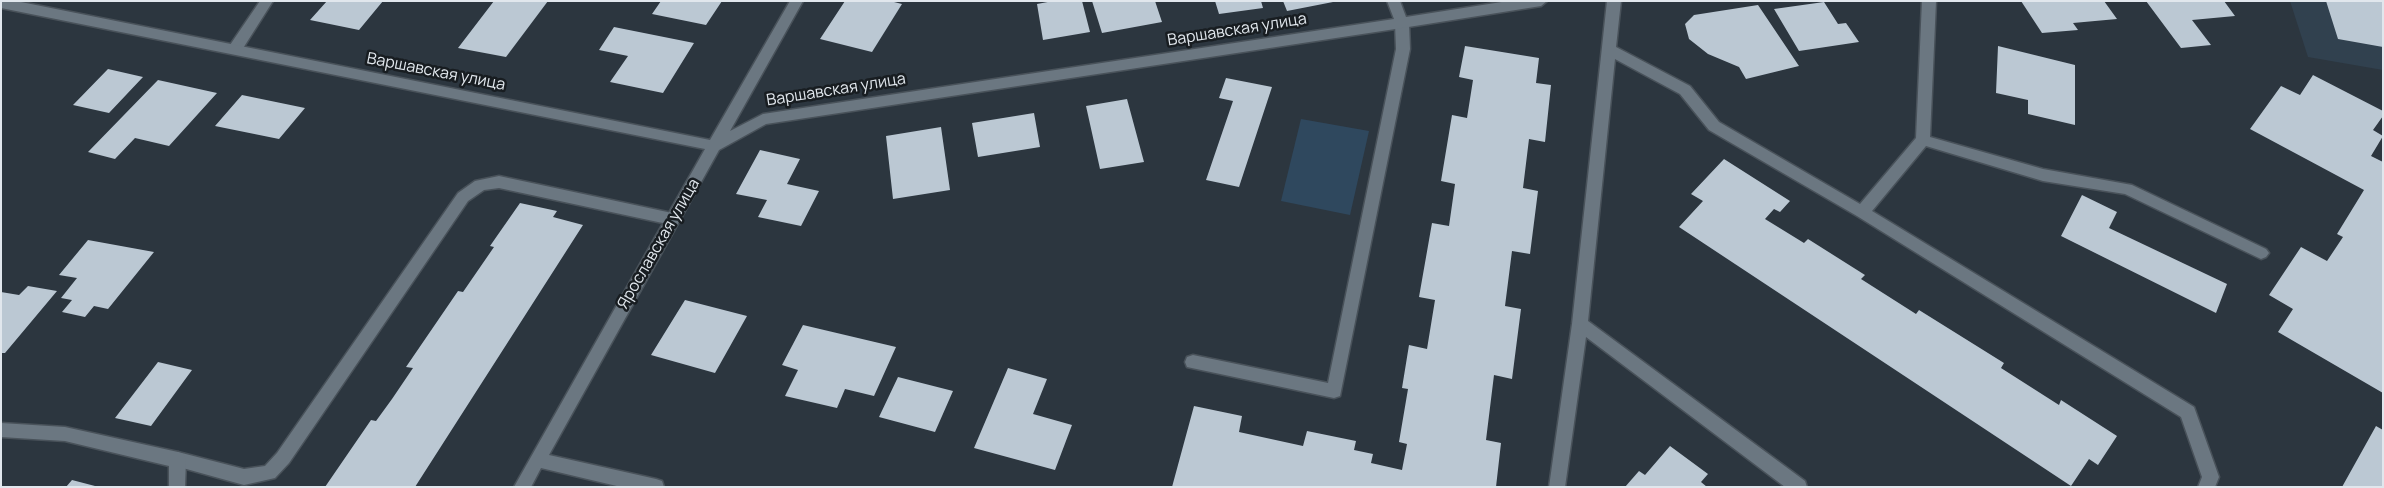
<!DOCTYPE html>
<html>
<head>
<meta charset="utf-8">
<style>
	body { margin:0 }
	#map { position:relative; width:2384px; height:488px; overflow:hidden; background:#2c363f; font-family:Manrope,sans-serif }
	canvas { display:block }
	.frame { position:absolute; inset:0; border:2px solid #e1e7ed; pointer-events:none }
</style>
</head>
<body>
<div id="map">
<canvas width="2384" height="488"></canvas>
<div class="frame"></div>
</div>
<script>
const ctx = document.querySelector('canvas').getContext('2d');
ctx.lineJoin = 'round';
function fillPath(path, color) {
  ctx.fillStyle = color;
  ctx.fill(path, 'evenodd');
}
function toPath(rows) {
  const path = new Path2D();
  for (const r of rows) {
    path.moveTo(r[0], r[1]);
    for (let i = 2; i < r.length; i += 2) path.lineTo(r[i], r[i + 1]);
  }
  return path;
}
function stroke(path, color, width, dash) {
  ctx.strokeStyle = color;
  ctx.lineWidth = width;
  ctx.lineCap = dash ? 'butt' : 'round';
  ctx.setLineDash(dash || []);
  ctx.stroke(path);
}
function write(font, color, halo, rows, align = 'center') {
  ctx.font = font + ' Manrope,sans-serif';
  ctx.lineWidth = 5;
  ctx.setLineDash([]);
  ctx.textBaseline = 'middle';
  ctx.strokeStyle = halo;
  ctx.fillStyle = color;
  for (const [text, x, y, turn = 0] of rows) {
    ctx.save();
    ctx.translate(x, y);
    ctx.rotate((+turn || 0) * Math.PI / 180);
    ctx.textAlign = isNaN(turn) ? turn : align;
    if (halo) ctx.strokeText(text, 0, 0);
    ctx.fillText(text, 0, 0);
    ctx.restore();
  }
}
fillPath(toPath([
	[2290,1,2383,1,2383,70,2308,57]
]), '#31414f');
fillPath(toPath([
	[1301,119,1369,131,1350,215,1281,201]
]), '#2f485e');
fillPath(toPath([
	[327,1,383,1,359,30,310,20],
	[494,1,548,1,506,57,458,48],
	[661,1,722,1,706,25,652,14],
	[845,1,890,1,902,4,872,52,820,39],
	[1053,1,1082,1,1090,32,1043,40,1037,4],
	[1092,1,1155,1,1162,22,1102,33],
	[1215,1,1261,1,1263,8,1219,14],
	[1283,1,1333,1,1333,2,1287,11],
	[2021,1,2104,1,2117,19,2073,23,2078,30,2042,33],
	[2146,1,2224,1,2235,16,2192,20,2211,45,2181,48],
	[2326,1,2383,1,2383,47,2338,39],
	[1824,2,1838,24,1846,23,1859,42,1799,51,1774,9],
	[1758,5,1799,66,1746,79,1739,67,1708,54,1689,39,1685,24,1694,15],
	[614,27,694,43,663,93,610,82,628,56,599,50],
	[1465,46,1539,58,1536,83,1551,85,1545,142,1529,139,1523,188,1538,191,1530,254,1512,251,1505,306,1521,309,1512,379,1494,375,1486,440,1501,443,1496,487,1172,487,1194,406,1242,416,1239,432,1303,446,1307,431,1356,441,1354,450,1373,454,1371,463,1402,470,1407,444,1399,442,1408,389,1402,388,1409,345,1427,349,1435,300,1419,297,1432,223,1449,226,1455,184,1441,181,1452,115,1467,118,1473,80,1459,77],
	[1998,46,2075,65,2075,125,2028,114,2028,100,1996,93],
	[108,69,143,77,109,113,73,105],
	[2313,75,2383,111,2383,116,2373,130,2383,136,2371,156,2383,162,2383,393,2278,332,2293,309,2269,295,2301,247,2327,261,2343,237,2337,234,2364,190,2250,129,2281,86,2300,95],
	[1226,78,1272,87,1239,187,1206,180,1233,101,1219,98],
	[158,80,217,93,169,146,135,138,115,159,88,152],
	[242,95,305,108,279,139,215,126],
	[1127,99,1144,162,1100,169,1086,106],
	[1034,113,1040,147,978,157,972,123],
	[941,127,950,190,893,199,886,136],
	[760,150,800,159,787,184,819,191,801,226,758,217,767,200,736,194],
	[1724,159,1790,201,1780,212,1774,209,1765,219,1804,243,1808,239,1865,275,1861,279,1916,314,1919,310,2004,363,2001,368,2059,405,2061,400,2117,436,2098,465,2089,459,2071,486,1679,227,1703,201,1691,194],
	[2082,195,2117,212,2109,228,2227,284,2216,313,2061,236],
	[520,203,557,211,553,217,583,225,415,487,325,487,371,420,376,421,392,399,413,368,406,367,458,291,463,292,494,247,490,246],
	[88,240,154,252,108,309,94,306,85,317,62,312,72,300,61,298,77,278,59,275],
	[28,286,57,291,5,353,1,353,1,292,19,295],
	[685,300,747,316,715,373,651,355],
	[803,325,896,347,874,396,845,389,837,408,785,396,798,370,782,365],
	[158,362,192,370,151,426,115,418],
	[1008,368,1047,379,1033,414,1072,425,1055,470,974,448],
	[898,377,953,391,935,432,879,417],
	[2376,426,2383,430,2383,487,2342,487],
	[1670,446,1708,474,1701,482,1707,487,1625,487,1639,471,1645,475],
	[72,480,95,486,95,487,66,487]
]), '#bbc8d3');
const lane = toPath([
	[260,1,273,1,240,53,230,53,228,49,230,45,260,1],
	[1607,1,1621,1,1616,47,1690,86,1719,122,1860,204,1916,138,1922,1,1936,1,1930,137,2043,169,2132,185,2266,249,2269,253,2266,257,2261,259,2125,194,2043,181,1926,146,1872,211,2194,407,2219,477,2215,487,2198,487,2202,477,2181,417,1857,216,1709,130,1680,94,1615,59,1588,321,1805,481,1807,487,1785,487,1586,337,1565,487,1549,487,1572,324,1607,1],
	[1402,18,1409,23,1410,49,1340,396,1334,398,1187,367,1185,362,1187,357,1193,355,1328,383,1396,49,1395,23,1402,18],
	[499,176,672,213,677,215,679,219,677,223,672,225,499,188,484,190,468,201,289,463,275,478,244,485,172,465,170,460,172,455,178,452,244,469,265,466,277,453,458,193,475,181,499,176]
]);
const street = toPath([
	[1,1,16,1,710,140,790,1,803,1,730,131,763,114,1394,19,1387,1,1400,1,1406,17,1508,1,1547,1,1541,6,1402,28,766,124,719,150,549,455,656,479,662,481,664,487,621,487,541,468,531,487,514,487,705,149,1,8,1,1],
	[1,423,65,427,178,452,184,455,186,460,185,487,169,487,169,466,65,441,1,437,1,423]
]);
stroke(lane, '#49525a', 3);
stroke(street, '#49525a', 3);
fillPath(lane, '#6b7781');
fillPath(street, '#6b7781');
write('16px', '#e1e7ed', '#181d21', [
	["Варшавская улица",1237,30,-9],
	["Варшавская улица",436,72,11],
	["Варшавская улица",836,90,-9],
	["Ярославская улица",659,244,-60]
]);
</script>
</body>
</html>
